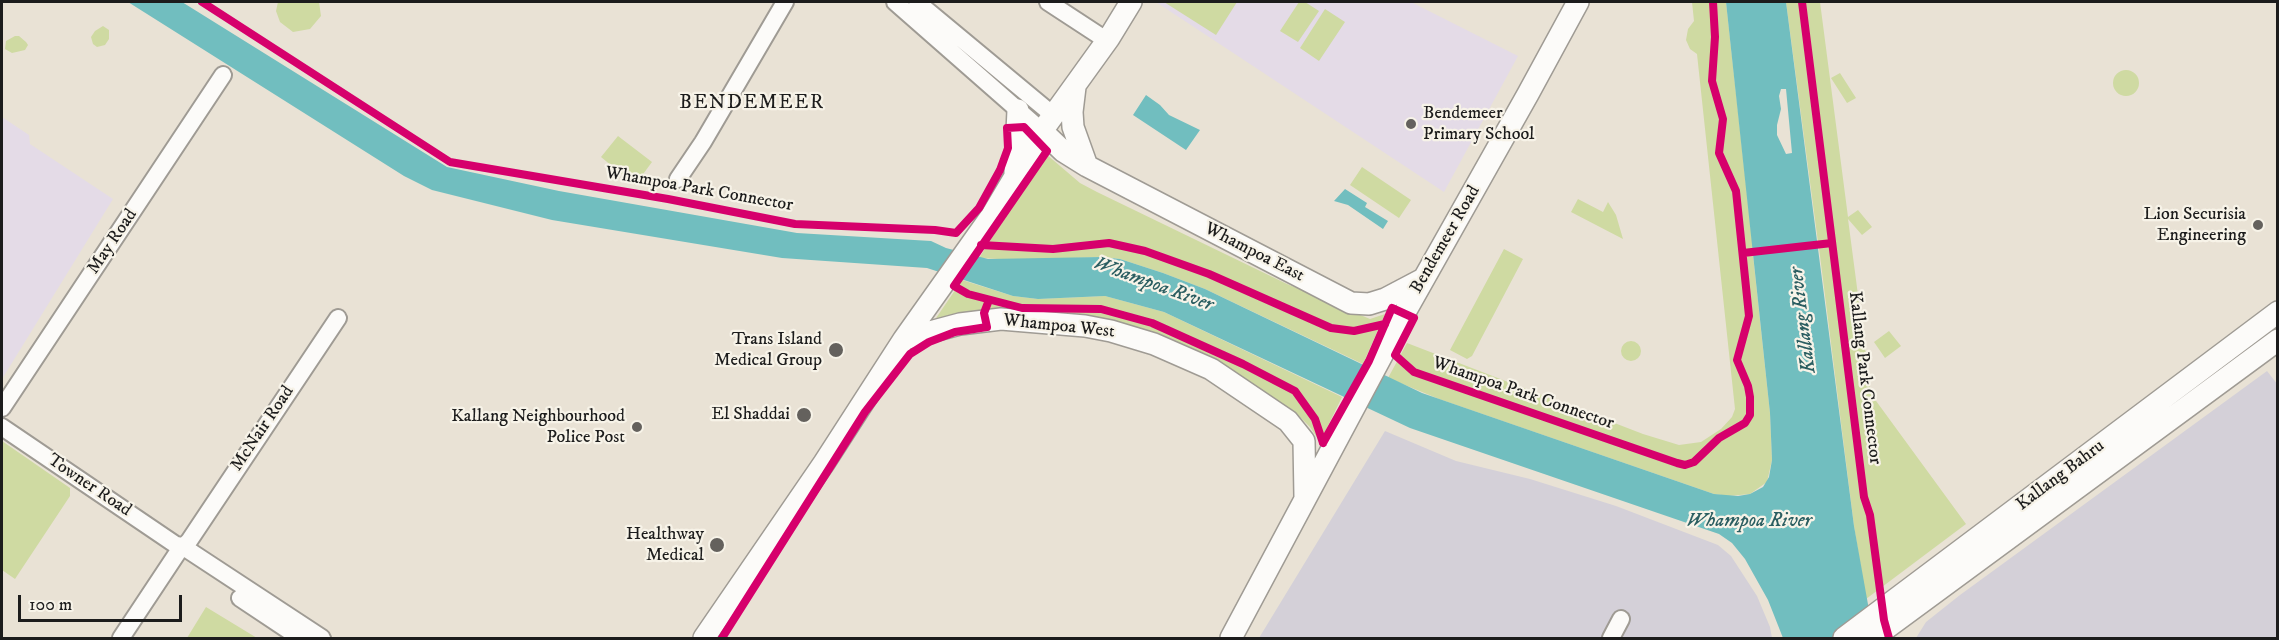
<!DOCTYPE html>
<html>
<head>
<meta charset="utf-8">
<style>
	body { margin:0 }
	#map { position:relative; width:2279px; height:640px; overflow:hidden; background:#e9e2d5; font-family:"IM FELL DW Pica",serif }
	canvas { display:block }
	.frame { position:absolute; inset:0; border:3px solid #1c1c1c; pointer-events:none }
	.scale { position:absolute; left:18px; top:595px; width:164px; height:27px; box-sizing:border-box; border:3px solid #1c1c1c; border-top:0; padding-left:8px; font-size:18px; line-height:21px; white-space:nowrap; color:#1c1c1c; -webkit-text-stroke:4px #f7f3e8; paint-order:stroke }
</style>
</head>
<body>
<div id="map">
<canvas width="2279" height="640"></canvas>
<div class="frame"></div>
<div class="scale">100 m</div>
</div>
<script>
const ctx = document.querySelector('canvas').getContext('2d');
ctx.lineJoin = 'round';
function fillPath(path, color) {
  ctx.fillStyle = color;
  ctx.fill(path, 'evenodd');
}
function toPath(rows) {
  const path = new Path2D();
  for (const r of rows) {
    if (r.length === 3) {
      path.moveTo(r[0] + r[2], r[1]);
      path.arc(r[0], r[1], r[2], 0, 2 * Math.PI);
      continue;
    }
    path.moveTo(r[0], r[1]);
    for (let i = 2; i < r.length; i += 2) path.lineTo(r[i], r[i + 1]);
  }
  return path;
}
function stroke(path, color, width, dash) {
  ctx.strokeStyle = color;
  ctx.lineWidth = width;
  ctx.lineCap = dash ? 'butt' : 'round';
  ctx.setLineDash(dash || []);
  ctx.stroke(path);
}
function write(font, color, halo, rows, align = 'center') {
  ctx.font = font + ' "IM FELL DW Pica",serif';
  ctx.lineWidth = 4.5;
  ctx.setLineDash([]);
  ctx.textBaseline = 'middle';
  ctx.strokeStyle = halo;
  ctx.fillStyle = color;
  for (const [text, x, y, turn = 0] of rows) {
    ctx.save();
    ctx.translate(x, y);
    ctx.rotate((+turn || 0) * Math.PI / 180);
    ctx.textAlign = isNaN(turn) ? turn : align;
    if (halo) ctx.strokeText(text, 0, 0);
    ctx.fillText(text, 0, 0);
    ctx.restore();
  }
}
fillPath(toPath([
	[1156,2,1411,2,1518,56,1444,192],
	[2,117,29,135,30,144,113,199,2,379]
]), '#e4dbe7');
fillPath(toPath([
	[2267,371,2278,385,2277,638,1916,638,1926,622,1960,595],
	[1385,431,1456,461,1530,479,1616,506,1718,545,1731,556,1757,596,1770,627,1772,638,1259,638]
]), '#d4d0d8');
fillPath(toPath([
	[278,2,319,2,321,16,310,29,293,32,280,22,276,11],
	[1164,2,1237,2,1216,35],
	[1299,2,1305,2,1319,11,1298,42,1280,31],
	[1692,2,1726,2,1753,249,1818,242,1786,2,1820,2,1848,217,1858,210,1872,227,1862,235,1848,219,1871,394,1966,524,1866,599,1854,526,1819,248,1753,255,1770,413,1772,460,1767,482,1750,494,1729,496,1714,494,1439,399,1388,378,1407,343,1643,434,1679,445,1701,442,1721,429,1732,417,1735,409,1697,54,1690,49,1686,40,1688,29,1694,21],
	[1325,9,1345,22,1319,61,1300,48],
	[103,26,109,30,109,39,105,45,97,47,93,44,91,37,95,31],
	[15,36,19,36,26,42,28,45,25,50,12,53,5,49,6,41],
	[2126,83,13],
	[1840,73,1856,98,1847,103,1831,78],
	[618,136,652,162,635,185,601,157],
	[1046,154,1080,183,1097,192,1287,284,1370,319,1385,314,1363,364,1205,289,1163,273,1120,259,1101,257,1017,260,979,258],
	[1362,167,1411,200,1399,218,1350,185],
	[1578,199,1603,212,1608,202,1616,215,1623,239,1571,212],
	[1504,249,1523,259,1472,356,1467,359,1450,350],
	[962,280,1013,296,1038,299,1105,296,1164,312,1342,397,1320,442,1310,427,1296,413,1274,399,1216,367,1125,331,932,324],
	[1889,331,1901,346,1885,358,1874,342],
	[1631,351,10],
	[2,441,70,488,70,496,15,579,2,570],
	[206,607,257,638,187,638]
]), '#cfdaa2');
fillPath(toPath([
	[128,2,182,2,447,167,559,191,797,233,931,241,946,248,988,259,1101,257,1120,259,1163,273,1205,289,1422,393,1714,494,1738,496,1750,494,1763,487,1769,477,1772,460,1770,413,1726,2,1786,2,1854,526,1874,638,1783,638,1768,600,1745,559,1732,543,1719,534,1410,428,1164,312,1105,296,1038,299,1013,296,927,268,782,258,552,220,432,190,404,176],
	[1146,95,1160,105,1169,115,1200,130,1186,150,1133,115],
	[1345,189,1367,203,1365,207,1388,221,1383,229,1348,205,1334,201]
]), '#71bebf');
fillPath(toPath([
	[1781,89,1786,89,1792,153,1786,154,1777,135,1777,125,1781,109,1779,96]
]), '#e9e2d5');
const minor = toPath([
	[895,2,1042,131],
	[917,2,1053,115],
	[1048,2,1100,36,1109,38],
	[678,179,703,142,785,2],
	[2,408,223,75],
	[2,427,176,545,182,546,322,638],
	[240,598,300,638],
	[121,638,178,552,189,541,338,318],
	[1611,638,1621,619]
]);
const major = toPath([
	[1075,87,1072,112,1073,127,1087,166],
	[1042,131,1063,151,1087,166,1351,303,1369,304,1385,299,1423,279],
	[1015,173,1018,110],
	[904,339,960,324,1001,319,1085,326,1111,331,1154,344,1211,369,1288,421,1304,441,1305,497],
	[704,638,824,463,904,339,992,215,1042,131,1109,38,1131,2],
	[1231,638,1404,314,1528,94,1578,2],
	[1844,638,2278,312],
	[1873,638,2278,340]
]);
stroke(minor, '#9f9b94', 20);
stroke(major, '#9f9b94', 24);
stroke(minor, '#fcfbf9', 16);
stroke(major, '#fcfbf9', 21);
stroke(toPath([
	[202,2,450,162,668,199,795,224,935,230,956,233,979,208,1000,170,1008,148,1007,128,1024,127,1047,151,954,286,968,294,1022,308,1101,309,1152,323,1243,364,1295,391,1315,419,1323,443],
	[1802,2,1864,497,1870,515,1884,620,1889,638],
	[981,245,1053,249,1109,243,1145,251,1209,274,1331,328,1354,331,1385,324],
	[1743,253,1832,243],
	[1323,443,1369,361,1392,308,1414,318,1395,355,1414,372,1677,463,1685,465,1694,462,1719,438,1745,423,1750,415,1750,397,1748,386,1737,360,1749,316,1736,191,1719,153,1723,119,1712,81,1715,37,1713,2],
	[722,638,865,412,910,354,929,342,955,332,987,327,984,313,989,300]
]), '#d6006c', 8);
for (const [x, y, r, color] of [
	[1411,124,6,"#64615d"],
	[2258,225,6,"#64615d"],
	[836,350,8,"#64615d"],
	[804,415,8,"#64615d"],
	[637,427,6,"#64615d"],
	[717,545,8,"#64615d"]
]) {
  const dot = new Path2D();
  dot.arc(x, y, r, 0, 2 * Math.PI);
  ctx.fillStyle = color;
  ctx.fill(dot);
  stroke(dot, '#f7f3e8', 2);
}
write('18px', '#1c1c1c', '#f7f3e8', [
	["Bendemeer",1423,114,"left"],
	["Primary School",1423,135,"left"],
	["Lion Securisia",2246,215],
	["Engineering",2246,236],
	["Trans Island",822,340],
	["Medical Group",822,361],
	["El Shaddai",790,415],
	["Kallang Neighbourhood",625,417],
	["Police Post",625,438],
	["Healthway",704,535],
	["Medical",704,556]
], 'right');
write('18px', '#1c1c1c', '#f7f3e8', [
	["Whampoa Park Connector",699,190,10],
	["Bendemeer Road",1446,240,-60],
	["May Road",113,242,-56],
	["Whampoa East",1254,253,27],
	["Whampoa West",1059,327,6],
	["Kallang Park Connector",1864,378,83],
	["Whampoa Park Connector",1523,394,19],
	["McNair Road",263,429,-56],
	["Kallang Bahru",2061,476,-37],
	["Towner Road",89,486,34]
]);
ctx.letterSpacing = '1.5px';
write('20px', '#1c1c1c', '#f7f3e8', [
	["BENDEMEER",752,104]
]);
ctx.letterSpacing = '0px';
write('italic 20px', '#2b5e61', '#f7f3e8', [
	["Whampoa River",1153,285,20],
	["Kallang River",1804,320,-97],
	["Whampoa River",1749,522]
]);
</script>
</body>
</html>
